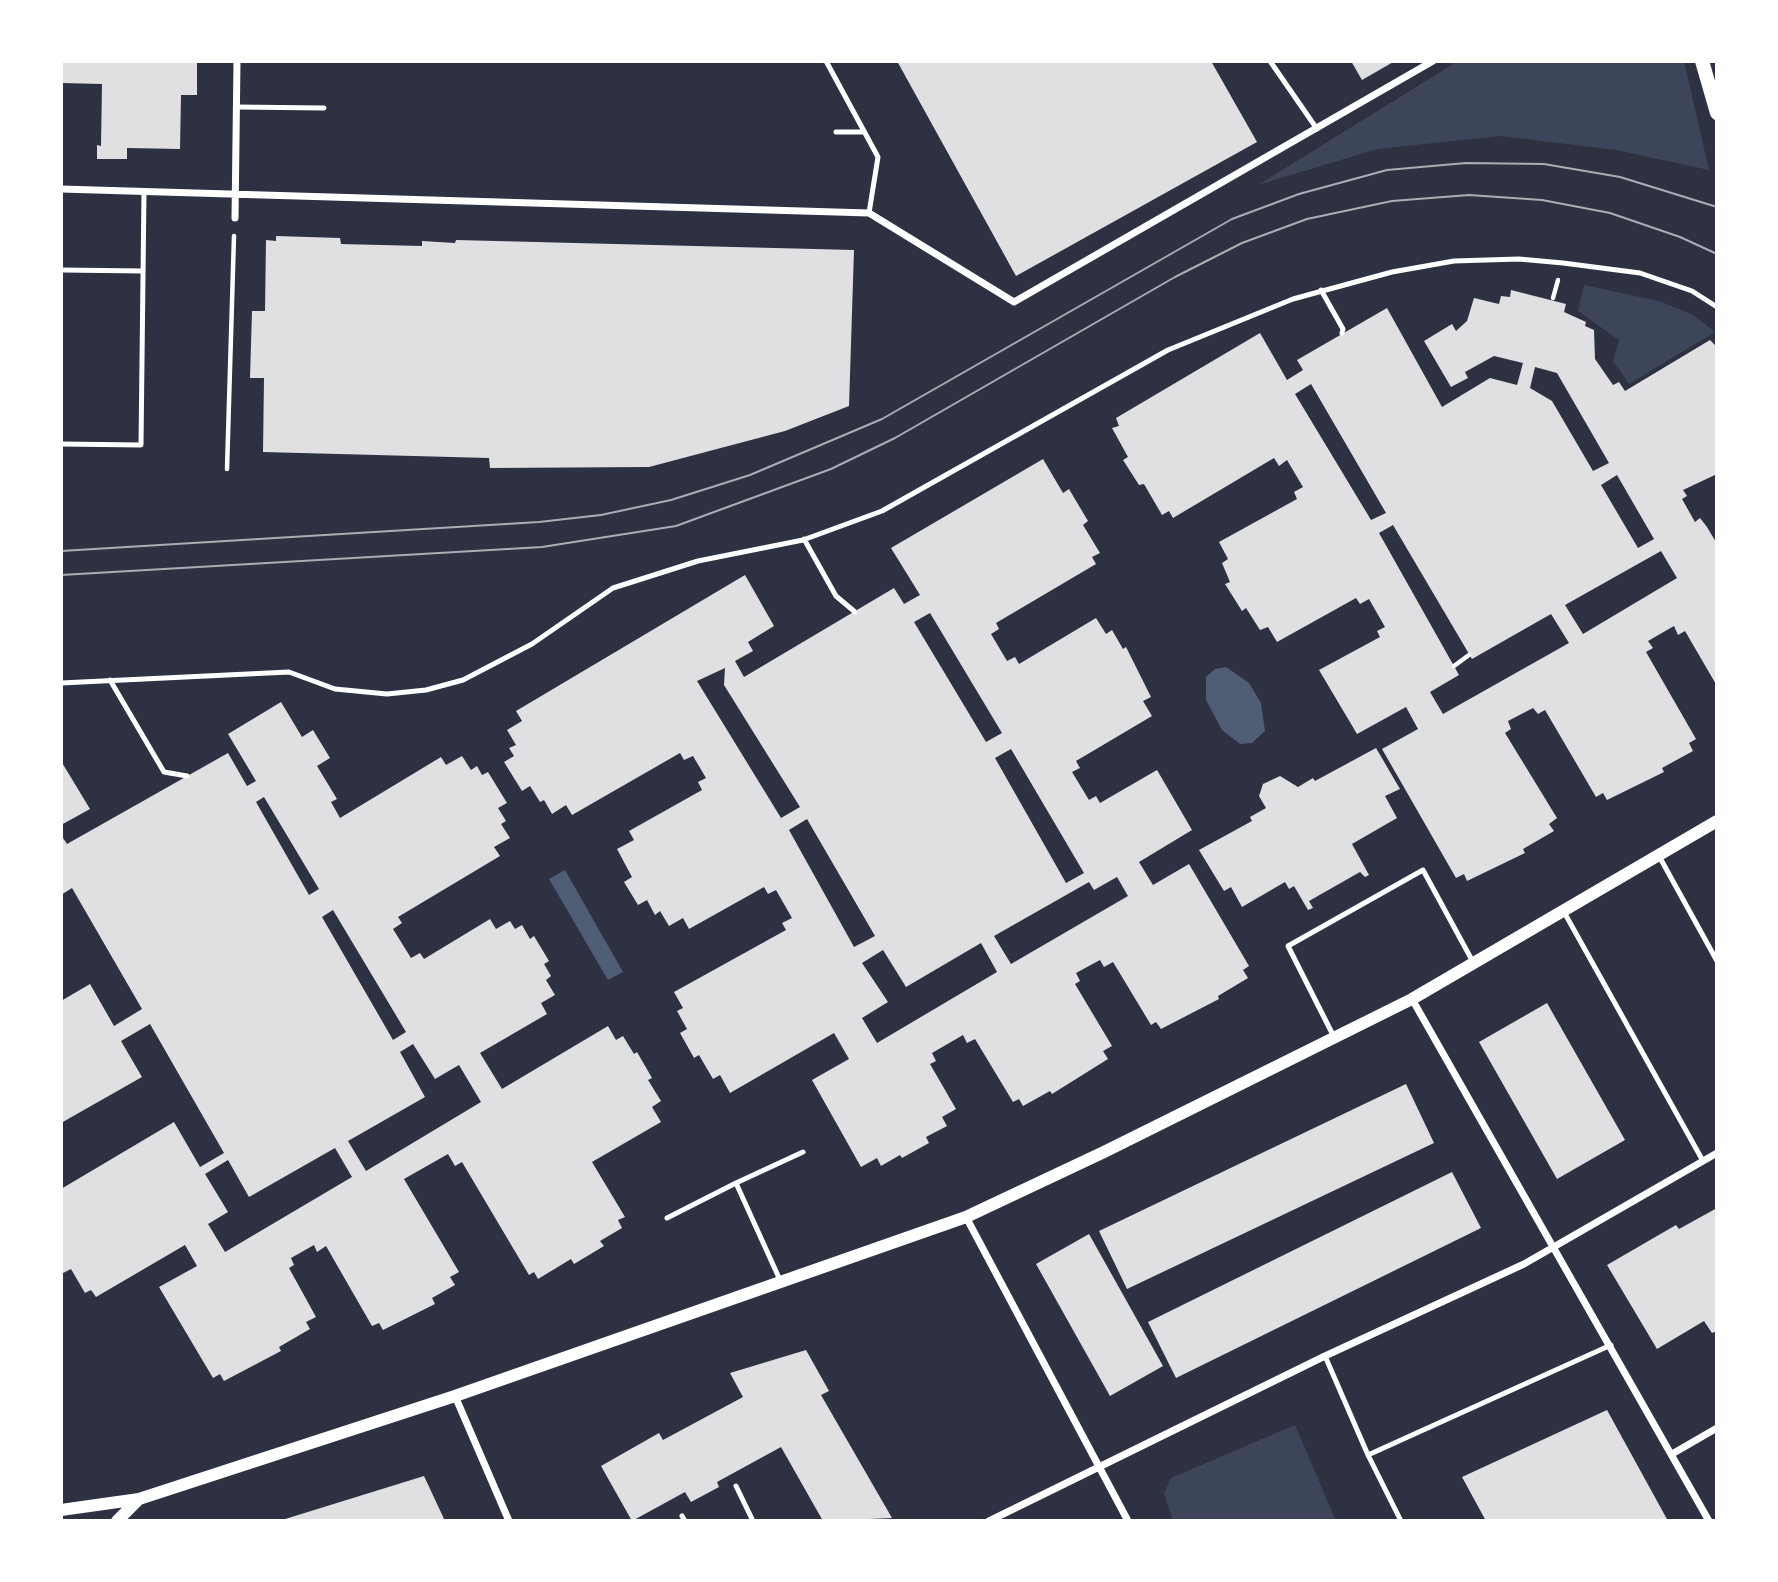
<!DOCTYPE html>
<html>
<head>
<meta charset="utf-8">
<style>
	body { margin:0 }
	#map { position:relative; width:1778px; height:1582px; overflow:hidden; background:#2d3142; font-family:Lora,serif }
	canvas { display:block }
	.frame { position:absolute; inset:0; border:63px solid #fff; pointer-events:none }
</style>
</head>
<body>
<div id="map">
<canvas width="1778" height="1582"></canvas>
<div class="frame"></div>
</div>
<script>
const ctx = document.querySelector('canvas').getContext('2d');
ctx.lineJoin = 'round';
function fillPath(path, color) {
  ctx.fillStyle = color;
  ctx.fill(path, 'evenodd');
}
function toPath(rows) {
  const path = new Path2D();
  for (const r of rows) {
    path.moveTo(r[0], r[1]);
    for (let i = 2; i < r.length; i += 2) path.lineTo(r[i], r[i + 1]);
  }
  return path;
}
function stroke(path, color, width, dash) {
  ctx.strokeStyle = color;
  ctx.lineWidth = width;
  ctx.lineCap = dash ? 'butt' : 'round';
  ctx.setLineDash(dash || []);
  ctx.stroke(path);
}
fillPath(toPath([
	[1458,61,1684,61,1709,170,1616,150,1501,136,1377,149,1258,185],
	[1584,285,1659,301,1692,314,1715,332,1629,384,1613,361,1619,340,1578,311],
	[1295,1425,1336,1521,1173,1521,1164,1493,1171,1478]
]), '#3c4559');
fillPath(toPath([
	[1226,667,1249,683,1261,703,1265,731,1252,743,1240,744,1222,730,1206,700,1206,677,1215,669],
	[565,870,623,972,608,980,549,879]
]), '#4f5d75');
fillPath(toPath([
	[61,61,197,61,197,95,181,95,180,149,127,148,127,159,97,159,97,145,101,146,102,84,61,83],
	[897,61,1211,61,1257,142,1016,276],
	[1351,61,1395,61,1362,80],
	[276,236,340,238,341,244,422,246,422,241,455,243,456,240,854,250,849,406,785,431,649,467,490,468,489,458,263,452,264,378,250,378,252,311,265,311,266,240,276,241],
	[1511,290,1566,304,1564,312,1586,322,1585,326,1594,330,1595,359,1613,385,1619,382,1625,391,1710,340,1717,347,1717,474,1683,490,1687,496,1682,499,1695,522,1700,518,1707,527,1717,544,1717,686,1685,631,1678,635,1674,626,1648,641,1653,648,1646,652,1696,739,1689,743,1693,751,1662,768,1664,772,1607,800,1603,793,1596,797,1545,710,1538,714,1533,708,1508,721,1511,729,1505,733,1557,818,1549,824,1554,831,1523,849,1525,853,1467,881,1464,874,1456,878,1382,749,1418,729,1406,707,1357,734,1319,670,1380,637,1377,631,1385,627,1369,599,1360,604,1356,598,1277,642,1268,627,1260,630,1246,608,1242,611,1225,584,1230,582,1222,563,1228,559,1219,542,1297,499,1294,492,1303,487,1287,460,1279,466,1274,458,1173,518,1169,511,1162,515,1144,484,1139,485,1123,460,1128,457,1112,428,1119,426,1116,418,1260,333,1287,380,1303,370,1297,360,1387,308,1442,407,1490,378,1517,385,1523,363,1494,356,1465,372,1468,378,1451,387,1424,341,1452,324,1456,331,1467,321,1474,298,1499,304,1501,296,1510,297],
	[1535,367,1557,373,1609,463,1593,471,1552,401,1530,388],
	[1311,384,1386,513,1371,520,1295,394],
	[1617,475,1654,539,1638,548,1601,485],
	[1393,525,1472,659,1551,614,1569,643,1443,714,1430,692,1459,675,1379,533],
	[1661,551,1677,578,1583,634,1565,605],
	[1043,459,1063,493,1069,489,1088,521,1083,525,1100,553,1092,557,1096,564,996,623,999,629,991,634,1007,661,1015,657,1019,664,1096,618,1106,634,1112,630,1123,649,1126,647,1151,697,1143,701,1152,716,1076,761,1080,768,1072,772,1089,800,1096,796,1100,803,1157,770,1192,830,1139,862,1153,885,1189,864,1249,966,1243,970,1248,978,1218,996,1219,999,1161,1029,1156,1022,1151,1025,1113,962,1104,967,1100,960,1076,973,1080,981,1075,984,1112,1046,1103,1051,1108,1059,1052,1094,1050,1091,1023,1106,1019,1099,1013,1102,975,1039,967,1043,963,1035,932,1053,936,1061,930,1064,956,1109,942,1117,947,1126,926,1137,929,1143,902,1158,900,1155,881,1166,877,1158,861,1167,812,1080,849,1059,834,1033,730,1093,720,1075,713,1079,699,1055,694,1058,680,1033,687,1029,677,1011,683,1008,674,992,786,930,782,923,792,918,776,890,768,894,764,887,689,929,683,918,669,926,660,911,655,915,647,900,638,905,624,882,632,877,617,849,634,840,629,831,702,790,698,782,706,778,693,756,684,760,680,753,572,815,566,805,552,814,544,800,540,802,530,786,522,791,504,762,514,756,509,748,516,745,507,730,522,721,516,711,745,575,774,626,748,642,753,651,735,661,744,677,894,588,904,604,920,595,891,548],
	[930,613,1002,733,986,742,914,622],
	[725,668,724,685,800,807,781,818,697,681],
	[1011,749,1084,873,1066,883,995,758],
	[807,819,875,936,854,947,789,830],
	[1117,877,1128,896,1011,964,994,936,1089,882,1094,890],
	[981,943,997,972,877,1043,862,1018,888,1002,862,963,883,950,906,987],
	[281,702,302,737,313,730,330,758,317,766,337,799,331,802,340,818,441,757,446,765,462,756,471,770,477,766,482,775,488,772,507,803,498,808,506,821,501,824,510,838,494,847,500,856,398,917,402,923,393,929,411,958,420,953,424,959,490,919,496,929,510,921,515,929,522,925,530,939,534,936,549,961,544,964,551,976,546,980,555,995,541,1003,547,1014,480,1053,502,1089,608,1026,616,1040,623,1036,634,1054,637,1052,652,1078,648,1080,661,1101,652,1107,661,1122,592,1162,625,1217,618,1220,622,1228,600,1241,604,1246,574,1264,571,1259,538,1279,534,1272,529,1275,462,1162,455,1166,448,1154,404,1179,459,1272,450,1277,455,1285,432,1298,435,1304,383,1330,379,1323,372,1326,326,1246,317,1252,314,1245,291,1258,294,1265,289,1268,316,1317,306,1322,310,1329,279,1347,281,1351,224,1381,220,1374,213,1378,159,1287,197,1266,185,1245,96,1297,91,1290,85,1293,71,1269,63,1273,61,1270,61,1189,174,1122,200,1167,224,1153,150,1024,121,1041,142,1077,61,1123,61,1001,90,984,114,1026,142,1009,72,888,61,895,61,835,67,844,228,753,247,786,256,781,228,734],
	[264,797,319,889,309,895,256,802],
	[333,910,406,1032,393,1040,322,917],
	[413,1044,435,1079,459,1065,481,1102,366,1171,348,1141,425,1097,400,1052],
	[335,1148,352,1177,225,1252,208,1224,228,1212,205,1174,228,1160,249,1197],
	[1376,748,1400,789,1385,796,1397,818,1352,844,1369,875,1365,877,1360,872,1309,901,1313,908,1308,910,1294,886,1289,889,1285,882,1242,907,1231,887,1224,891,1199,850,1252,821,1250,817,1266,808,1259,796,1263,784,1280,776,1298,787,1313,778,1315,781],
	[61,761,90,809,61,825],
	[1547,1003,1625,1140,1557,1179,1479,1042],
	[1406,1084,1434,1143,1127,1289,1099,1231],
	[1452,1172,1481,1228,1176,1378,1148,1322],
	[1717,1208,1717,1331,1712,1333,1704,1321,1657,1349,1607,1265,1676,1225,1679,1229],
	[1089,1234,1163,1366,1110,1396,1036,1264],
	[806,1350,829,1391,821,1395,892,1518,823,1521,781,1447,717,1482,719,1487,691,1502,685,1492,632,1521,601,1466,659,1433,663,1440,743,1397,730,1373],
	[1607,1410,1668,1521,1486,1521,1462,1477],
	[424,1476,445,1521,283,1521,282,1520]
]), '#e0e0e3');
stroke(toPath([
	[1553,298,1558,280],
	[227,469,234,236],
	[1454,666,1469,655]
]), '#fff', 4.5);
stroke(toPath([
	[826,61,878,157,869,213],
	[1270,61,1317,129],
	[237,107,324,108],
	[836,132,864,132],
	[61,270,143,271],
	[1321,290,1343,329,1342,333],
	[61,444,141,445,144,192],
	[804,539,836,596,855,612],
	[110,680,164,772,187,776],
	[61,683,289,672,335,689,387,694,426,690,463,680,532,644,613,588,698,561,803,540,882,511,1168,350,1293,299,1392,272,1454,261,1519,259,1563,263,1640,273,1692,291,1717,307],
	[1659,856,1717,961],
	[1564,912,1703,1161],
	[1334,1037,1288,946,1423,870,1473,962],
	[736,1183,803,1152],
	[667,1218,736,1183,780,1280],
	[1325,1356,1368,1455,1401,1521],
	[1368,1455,1611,1345],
	[736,1486,753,1521],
	[682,1516,685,1521]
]), '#fff', 5);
stroke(toPath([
	[61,189,869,213,1014,302,1433,61],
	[235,218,237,61],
	[1412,999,1709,1521],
	[966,1217,1128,1521],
	[455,1396,509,1521],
	[1672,1454,1717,1428],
	[989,1521,1325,1356,1524,1264,1717,1153]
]), '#fff', 7);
stroke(toPath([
	[61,1510,139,1499,455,1396,966,1217,1104,1152,1412,999,1717,821],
	[117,1521,139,1499]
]), '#fff', 12);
stroke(toPath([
	[1702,61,1717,113]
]), '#fff', 14);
stroke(toPath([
	[61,551,539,522,601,515,671,500,750,475,882,419,1232,219,1299,194,1387,170,1466,163,1544,164,1620,177,1717,207],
	[61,575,542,547,676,526,831,469,895,438,1175,277,1242,243,1307,219,1392,201,1469,195,1542,200,1610,213,1680,237,1717,254]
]), '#abadb3', 2);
</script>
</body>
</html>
